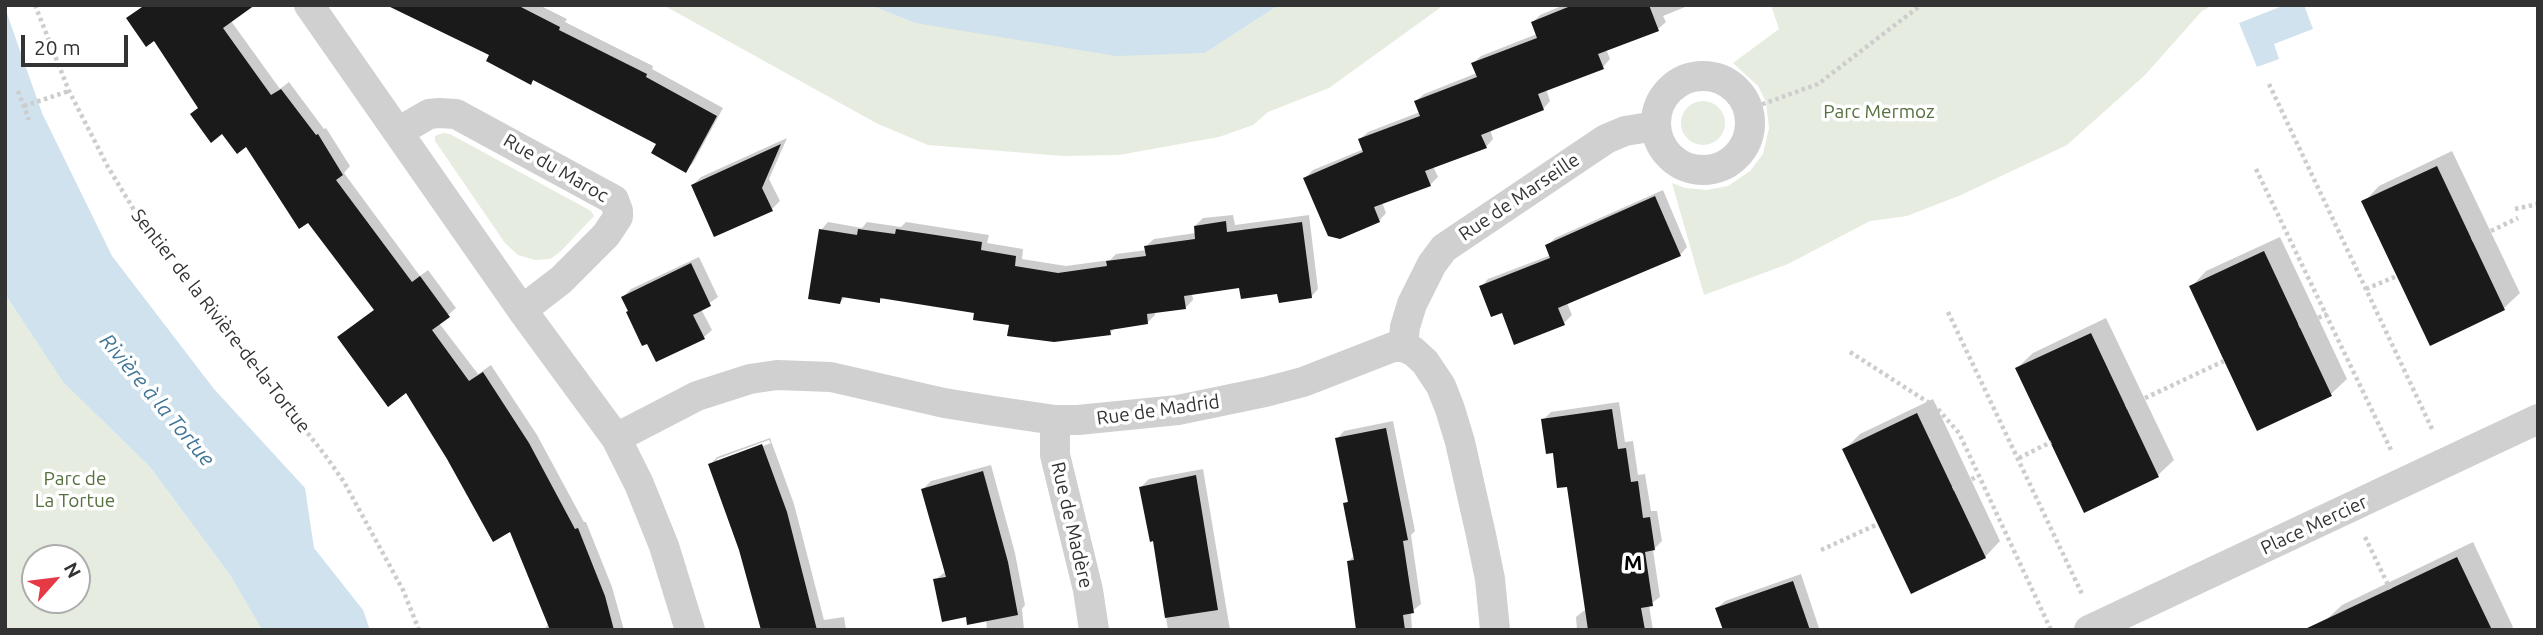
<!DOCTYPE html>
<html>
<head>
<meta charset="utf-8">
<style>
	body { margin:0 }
	#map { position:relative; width:2543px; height:635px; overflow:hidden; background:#fff; font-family:Ubuntu,sans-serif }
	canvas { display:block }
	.frame { position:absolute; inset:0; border:7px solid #333; pointer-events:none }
	.north { position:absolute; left:21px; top:544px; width:70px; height:70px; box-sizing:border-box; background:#fff; border:2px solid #adadad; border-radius:50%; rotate:62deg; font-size:19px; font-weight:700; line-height:28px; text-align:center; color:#333 }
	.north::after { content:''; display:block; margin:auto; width:24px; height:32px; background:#e63946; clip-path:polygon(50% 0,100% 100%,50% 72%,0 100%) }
	.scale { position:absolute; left:21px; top:35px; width:107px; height:32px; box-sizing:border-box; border:4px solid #333; border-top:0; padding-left:9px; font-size:21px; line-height:24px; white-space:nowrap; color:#333; -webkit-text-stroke:5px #fff; paint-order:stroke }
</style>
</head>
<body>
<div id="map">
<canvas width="2543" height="635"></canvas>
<div class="frame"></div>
<div class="north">N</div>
<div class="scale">20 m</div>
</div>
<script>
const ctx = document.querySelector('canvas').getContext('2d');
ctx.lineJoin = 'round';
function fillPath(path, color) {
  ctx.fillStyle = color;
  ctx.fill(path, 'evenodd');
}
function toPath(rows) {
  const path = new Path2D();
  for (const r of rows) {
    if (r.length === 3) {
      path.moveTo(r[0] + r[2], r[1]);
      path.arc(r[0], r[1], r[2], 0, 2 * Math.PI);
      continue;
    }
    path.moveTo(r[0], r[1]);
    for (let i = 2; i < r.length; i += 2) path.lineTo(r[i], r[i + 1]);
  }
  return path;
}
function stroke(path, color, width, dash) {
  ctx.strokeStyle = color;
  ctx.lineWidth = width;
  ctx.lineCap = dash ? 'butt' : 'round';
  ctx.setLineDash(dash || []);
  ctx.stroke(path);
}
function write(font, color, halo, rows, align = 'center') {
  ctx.font = font + ' Ubuntu,sans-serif';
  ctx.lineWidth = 7;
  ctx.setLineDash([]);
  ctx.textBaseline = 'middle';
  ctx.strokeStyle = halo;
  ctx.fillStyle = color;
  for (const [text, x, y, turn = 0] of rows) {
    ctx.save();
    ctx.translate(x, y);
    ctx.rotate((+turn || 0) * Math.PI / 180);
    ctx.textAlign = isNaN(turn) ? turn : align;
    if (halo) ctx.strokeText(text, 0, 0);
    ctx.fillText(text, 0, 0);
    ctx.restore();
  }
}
fillPath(toPath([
	[663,5,870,5,915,23,1205,53,1279,5,1444,5,1329,88,1268,112,1253,125,1219,137,1119,155,1063,156,928,145,878,124],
	[1771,5,2213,5,2202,11,2145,75,2067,145,1961,195,1907,216,1870,221,1788,264,1704,295,1672,183,1685,188,1707,190,1728,186,1750,171,1763,154,1769,128,1766,102,1758,86,1733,63,1779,29],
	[1703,123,22],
	[443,133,450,134,591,211,594,216,560,252,550,259,535,260,518,255,505,243,435,141,435,136],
	[5,294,63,382,150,467,230,575,262,630,5,630],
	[35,558,77,558,77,600,35,600]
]), '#e6ecdf');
fillPath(toPath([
	[870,5,1279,5,1205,53,1116,56,915,23],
	[2285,5,2304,5,2313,29,2274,44,2279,59,2257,67,2239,23],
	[5,8,42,113,112,256,214,389,305,488,314,548,363,610,370,630,262,630,230,575,150,467,63,382,5,294]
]), '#cfe2ee');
fillPath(toPath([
	[144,5,235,5,231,21,280,89,289,82,324,129,326,128,350,166,344,173,420,276,428,270,456,308,439,323,478,374,491,365,537,435,584,522,586,522,612,587,624,630,543,630,549,624,511,530,449,458,406,391,347,330,375,309,309,221,247,144,200,107,155,39,128,18],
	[399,5,539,5,567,19,565,22,653,66,652,69,723,108,693,163,686,170,659,143,534,79,530,83,491,55],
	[1564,5,1690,5,1663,16,1666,22,1658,29,1606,49,1610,59,1603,67,1546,89,1550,101,1543,109,1490,129,1493,139,1486,147,1433,166,1438,177,1430,185,1382,202,1386,213,1379,221,1305,178,1313,170,1364,149,1360,139,1368,132,1420,112,1416,101,1424,94,1477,73,1473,63,1481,56,1537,34,1533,22,1540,15],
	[787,138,769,179,780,201,772,209,693,185,701,177],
	[2452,151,2520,293,2504,308,2364,202,2379,186],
	[1663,190,1687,247,1680,255,1567,303,1572,315,1564,323,1503,311,1481,287,1488,279,1551,255,1547,246,1555,238],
	[1233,215,1235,225,1309,215,1318,289,1311,297,1241,287,1192,293,1193,300,1185,308,1155,312,1155,315,1147,323,1116,327,1110,333,1011,324,976,311,884,297,879,301,846,296,840,302,821,230,828,222,862,228,867,222,901,227,906,222,989,235,987,243,1023,249,1022,259,1066,266,1110,260,1116,254,1147,250,1146,246,1154,239,1196,233,1195,226,1203,218],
	[2280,237,2347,379,2331,394,2191,287,2206,271],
	[699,257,718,297,701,309,712,330,704,337,630,310,623,297,631,289],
	[2106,318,2174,460,2158,475,2085,511,2017,368,2033,353],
	[1933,399,2000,541,1985,557,1844,450,1860,434],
	[1619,402,1625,442,1633,441,1638,475,1645,474,1651,511,1657,511,1662,541,1653,550,1660,597,1649,605,1653,630,1577,630,1576,617,1586,609,1569,485,1543,420,1551,412],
	[1393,421,1415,531,1411,535,1421,604,1411,612,1412,630,1354,630,1358,626,1349,561,1355,555,1345,504,1349,500,1337,439,1344,431],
	[770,438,794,504,824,620,844,617,846,630,767,630,710,465,717,457],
	[769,440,771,443,717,463,717,459],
	[991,465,1015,553,1025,605,1022,609,1024,630,987,630,986,619,967,615,935,580,946,571,923,489,931,481],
	[1203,469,1230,630,1168,630,1154,539,1141,487,1149,479],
	[2473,542,2513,627,2510,630,2331,630,2326,620,2342,605],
	[1801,574,1819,628,1818,630,1725,630,1717,608,1725,601]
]), '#0003');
fillPath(toPath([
	[145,5,255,5,223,28,271,95,281,89,316,135,318,134,343,175,336,180,412,282,420,276,450,317,432,330,469,381,483,372,529,443,575,529,578,528,605,596,614,630,550,630,510,532,493,542,447,459,406,393,388,407,337,337,374,310,308,223,299,229,246,147,237,154,222,134,211,143,190,114,198,108,154,41,146,47,126,18],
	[386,5,517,5,560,27,559,30,647,74,646,77,717,116,686,173,651,153,656,144,533,80,531,85,486,61,489,55],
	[1573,5,1649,5,1659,31,1598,54,1604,69,1538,94,1544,110,1481,135,1487,148,1425,171,1431,186,1374,207,1380,222,1340,239,1328,236,1303,178,1363,152,1358,139,1420,116,1414,101,1477,77,1471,63,1537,38,1531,22],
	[781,144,762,188,773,211,714,237,691,185],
	[2437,166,2505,310,2430,346,2361,201],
	[1655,196,1681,256,1558,308,1565,325,1514,345,1502,313,1491,317,1479,286,1550,258,1545,245],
	[1226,221,1227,232,1302,222,1312,298,1279,303,1277,294,1241,299,1239,288,1184,296,1186,309,1147,314,1148,324,1110,330,1111,335,1054,342,1007,336,1009,325,973,320,974,313,880,298,880,303,842,297,840,304,808,299,819,229,857,235,858,229,895,234,896,229,982,242,981,250,1016,256,1015,266,1058,273,1107,266,1106,261,1146,256,1144,246,1195,239,1194,226],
	[2264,251,2332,396,2257,431,2189,286],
	[691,263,711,306,693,315,705,339,656,362,647,344,642,346,626,312,628,311,621,297],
	[2091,333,2159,477,2084,513,2015,368],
	[1612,409,1618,449,1626,448,1631,482,1638,481,1643,518,1650,517,1655,550,1645,552,1653,606,1641,608,1645,630,1588,630,1567,487,1557,488,1553,453,1546,454,1541,419],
	[1917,413,1986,558,1911,594,1842,449],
	[1386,428,1408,540,1403,541,1414,613,1403,615,1405,630,1356,630,1347,561,1354,560,1343,503,1348,502,1335,438],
	[762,444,787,512,817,630,761,630,739,550,708,464],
	[983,471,1008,562,1018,615,967,625,966,617,942,622,933,579,946,577,921,489],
	[1196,475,1218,610,1165,618,1153,541,1150,542,1139,487],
	[2457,557,2492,630,2303,630,2390,589],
	[1793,581,1810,630,1723,630,1715,608]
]), '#1a1a1a');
stroke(toPath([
	[35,5,69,91,108,167,134,210,169,259,325,455,344,482,403,590,419,630],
	[2269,84,2433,431],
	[18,91,29,120],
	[24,106,69,91],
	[1749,109,1818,84,1921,5],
	[2256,169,2392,452],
	[2515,209,2538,204],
	[2472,240,2518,218],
	[2366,289,2397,276],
	[1948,312,2083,596],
	[2299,326,2327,314],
	[1850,352,1937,408,1959,433,2051,630],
	[2126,407,2224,361],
	[2019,458,2051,442],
	[1953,489,1978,476],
	[2365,537,2390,589],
	[1821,550,1878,524]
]), '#cdcdcd', 4.5, [3.5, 3.5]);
stroke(toPath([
	[309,5,522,310,616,438,639,484,664,546,690,630],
	[1703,123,47],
	[398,132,429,114,439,113,456,114,614,200,618,211,618,217,606,235,561,280,522,310],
	[1403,347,1405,327,1412,304,1432,264,1444,248,1606,139,1625,131,1656,126],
	[1055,420,1055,455,1088,590,1094,630],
	[616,438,697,396,750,379,777,375,831,377,944,403,994,411,1055,420,1078,420,1178,410,1265,392,1303,382,1393,347,1403,347,1413,351,1425,362,1441,386,1450,409,1460,442,1481,535,1490,579,1495,630],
	[2089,630,2538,419]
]), '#d0d0d0', 30);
write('19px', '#56703f', '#fff', [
	["Parc Mermoz",1879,112],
	["Parc de",75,479],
	["La Tortue",75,501]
]);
write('19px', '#333', '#fff', [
	["Rue du Maroc",556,168,30],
	["Rue de Marseille",1519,197,-34],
	["Sentier de la Rivière-de-la-Tortue",221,321,52],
	["Rue de Madrid",1158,410,-8],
	["Rue de Madère",1072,525,77],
	["Place Mercier",2314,525,-25]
]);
write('italic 21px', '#3f7597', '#fff', [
	["Rivière à la Tortue",157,400,50]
]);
write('bold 21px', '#000', '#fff', [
	["M",1633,563]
]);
</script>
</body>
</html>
